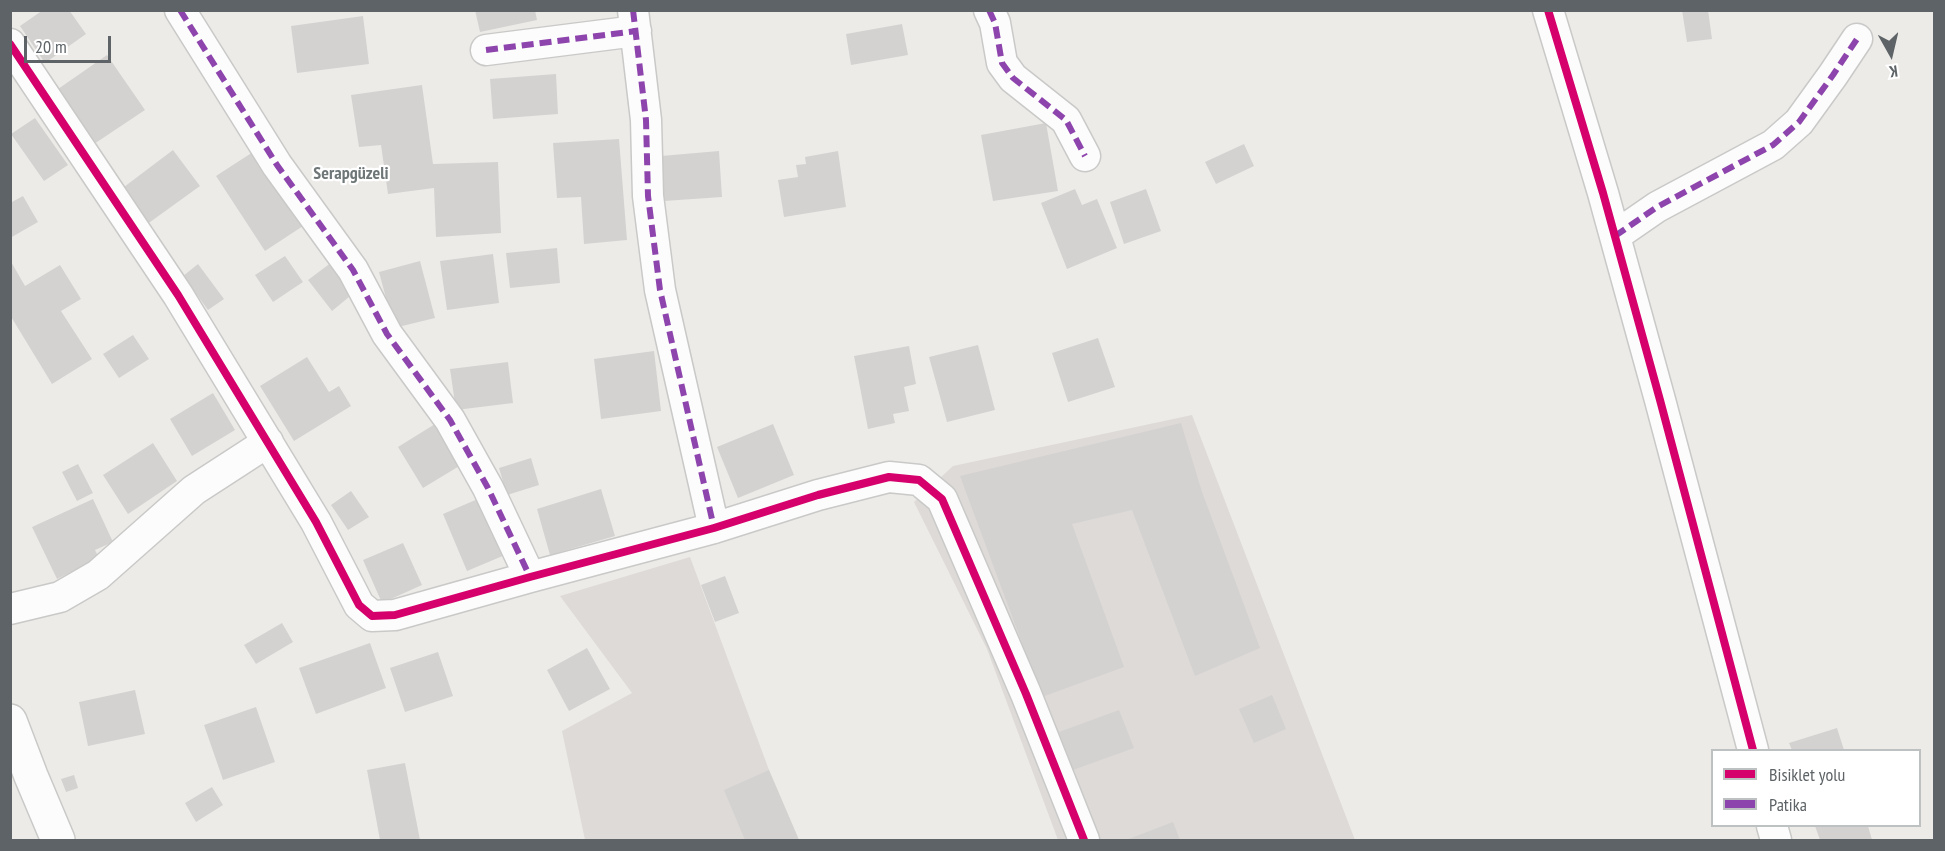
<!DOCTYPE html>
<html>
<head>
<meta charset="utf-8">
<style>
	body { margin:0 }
	#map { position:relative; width:1945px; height:851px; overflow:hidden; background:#edebe8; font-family:"PT Sans Narrow",sans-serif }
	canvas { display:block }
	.frame { position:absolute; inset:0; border:12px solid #5d6366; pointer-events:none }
	.legend { position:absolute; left:1711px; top:749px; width:210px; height:78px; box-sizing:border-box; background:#fff; border:2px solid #bec1c2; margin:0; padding:8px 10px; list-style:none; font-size:18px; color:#5d6366 }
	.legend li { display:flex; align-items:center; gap:12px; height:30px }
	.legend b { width:30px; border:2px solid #bec1c2 }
	.north { position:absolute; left:1861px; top:24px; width:60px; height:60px; -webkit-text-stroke:4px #fff; paint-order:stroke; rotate:172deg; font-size:16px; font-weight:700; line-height:24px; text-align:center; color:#5d6366 }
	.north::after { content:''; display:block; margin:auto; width:21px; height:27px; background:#5d6366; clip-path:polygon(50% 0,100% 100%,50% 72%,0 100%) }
	.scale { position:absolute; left:24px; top:36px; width:87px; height:27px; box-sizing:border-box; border:3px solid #5d6366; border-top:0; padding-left:8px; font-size:18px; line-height:21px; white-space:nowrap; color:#5d6366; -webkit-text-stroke:4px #fff; paint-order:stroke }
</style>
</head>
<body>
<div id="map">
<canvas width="1945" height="851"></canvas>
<div class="frame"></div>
<ul class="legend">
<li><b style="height:8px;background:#d6006c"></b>Bisiklet yolu</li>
<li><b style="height:8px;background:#8e44ad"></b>Patika</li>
</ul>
<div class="north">K</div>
<div class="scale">20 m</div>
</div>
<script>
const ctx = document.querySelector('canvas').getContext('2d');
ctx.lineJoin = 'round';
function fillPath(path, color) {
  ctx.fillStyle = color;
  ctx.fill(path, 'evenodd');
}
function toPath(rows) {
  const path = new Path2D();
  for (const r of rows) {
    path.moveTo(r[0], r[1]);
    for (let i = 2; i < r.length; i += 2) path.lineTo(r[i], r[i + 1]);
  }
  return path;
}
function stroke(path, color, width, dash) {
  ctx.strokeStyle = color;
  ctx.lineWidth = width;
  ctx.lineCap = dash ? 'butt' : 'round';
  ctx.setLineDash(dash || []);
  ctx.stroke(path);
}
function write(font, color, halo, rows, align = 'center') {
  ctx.font = font + ' "PT Sans Narrow",sans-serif';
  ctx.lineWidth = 4.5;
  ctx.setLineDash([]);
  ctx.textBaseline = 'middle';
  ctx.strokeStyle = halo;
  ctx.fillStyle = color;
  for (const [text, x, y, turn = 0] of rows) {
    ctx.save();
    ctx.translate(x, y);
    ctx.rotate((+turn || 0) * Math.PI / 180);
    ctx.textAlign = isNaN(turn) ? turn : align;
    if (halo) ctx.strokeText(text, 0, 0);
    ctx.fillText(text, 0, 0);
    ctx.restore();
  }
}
fillPath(toPath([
	[1192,415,1355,840,1058,840,987,649,914,502,953,466],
	[690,557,769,770,799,840,585,840,562,731,632,693,560,596]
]), '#dddad8');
fillPath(toPath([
	[43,10,69,10,86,34,45,63,20,26],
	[475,10,535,10,537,20,480,32],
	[1682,10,1708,10,1712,39,1687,42],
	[363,16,369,64,297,73,291,26],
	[902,24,908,55,851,65,846,34],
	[107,55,145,110,94,144,58,89],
	[556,74,558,114,493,119,490,79],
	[422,85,433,164,498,162,501,233,436,237,434,188,388,194,381,145,359,147,351,95],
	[35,118,68,165,44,181,11,134],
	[1046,123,1058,191,993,201,981,135],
	[619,139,627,240,584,244,581,197,557,198,553,143],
	[1244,144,1254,166,1216,184,1205,162],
	[173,150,200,186,146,225,120,190],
	[719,151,722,197,664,201,661,156],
	[838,151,846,207,784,217,778,180,798,177,796,165,806,164,805,157],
	[253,152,303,226,265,251,216,176],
	[1075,189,1082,205,1097,199,1117,248,1067,269,1041,203],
	[1146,189,1161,231,1124,244,1110,202],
	[23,196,38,222,10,238,10,203],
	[557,248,560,283,510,288,506,253],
	[493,254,499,303,447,310,440,261],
	[285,256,303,282,273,302,255,275],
	[10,260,25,286,60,265,81,299,61,311,92,359,52,384,10,315],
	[420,261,435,318,394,328,379,272],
	[332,262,355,292,332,311,308,280],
	[198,264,224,299,208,310,183,276],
	[133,335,149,359,119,378,103,354],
	[1098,338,1115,387,1068,402,1052,353],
	[978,345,995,410,947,422,929,357],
	[909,346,916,384,904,387,909,411,893,414,895,423,868,429,854,356],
	[654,351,661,411,601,419,594,359],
	[307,357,329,392,339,386,351,406,294,441,260,386],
	[508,362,513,403,456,410,450,369],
	[213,393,235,430,192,456,170,419],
	[1181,423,1202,492,1260,648,1195,676,1132,510,1072,524,1124,667,1042,697,960,476],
	[435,424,461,465,423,488,398,447],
	[773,424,794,475,738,498,717,447],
	[153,443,177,481,128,514,103,475],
	[531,458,539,485,507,495,499,468],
	[78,464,93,493,77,501,62,472],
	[601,489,615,536,550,555,537,509],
	[351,491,369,517,348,530,331,505],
	[480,498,505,555,467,571,443,514],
	[93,499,113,542,95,550,99,558,57,579,32,527],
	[403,543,422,585,382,603,363,560],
	[725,576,739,613,715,622,701,585],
	[282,623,293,642,256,664,244,645],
	[370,643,386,688,316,714,299,668],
	[587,648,610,689,569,711,547,670],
	[438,652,453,696,405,712,390,668],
	[135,690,145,734,88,746,79,702],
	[1272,695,1286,729,1254,743,1239,709],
	[256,707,275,762,223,780,204,725],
	[1119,710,1134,748,1073,770,1059,732],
	[1837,728,1844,750,1792,750,1789,743],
	[405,763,420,840,380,840,367,770],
	[769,770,799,840,745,840,724,790],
	[74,775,78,788,66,792,61,779],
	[212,787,223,805,196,822,185,803],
	[1173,822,1180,840,1126,840],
	[1815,826,1868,826,1872,840,1820,840]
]), '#d4d2d1');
const street = toPath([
	[180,10,277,165,353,270,387,334,450,420,488,488,530,577],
	[633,10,646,120,648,196,660,290,714,528],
	[989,10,995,23,1002,63,1013,78,1066,120,1085,156],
	[1548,10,1603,193,1660,400,1753,750],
	[10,44,178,295,316,522,359,605,372,616,395,615,530,577,714,528,818,495,889,477,919,480,942,499,1026,694,1084,840],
	[486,50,636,31],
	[1615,236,1657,207,1773,145,1799,122,1833,75,1857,39],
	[10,609,60,597,98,575,194,490,268,442],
	[1772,826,1776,840]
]);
const secondary = toPath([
	[10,721,31,776,58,840]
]);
stroke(street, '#c9c9c8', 33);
stroke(secondary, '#c9c9c8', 36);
stroke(street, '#fcfcfc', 30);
stroke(secondary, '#fcfcfc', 33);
stroke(toPath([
	[180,10,277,165,353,270,387,334,450,420,488,488,530,577],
	[633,10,646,120,648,196,660,290,714,528],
	[989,10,995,23,1002,63,1013,78,1066,120,1085,156],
	[486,50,636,31],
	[1615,236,1657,207,1773,145,1799,122,1833,75,1857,39]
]), '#8e44ad', 6, [12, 6]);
stroke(toPath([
	[1548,10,1603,193,1660,400,1753,750],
	[10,44,178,295,316,522,359,605,372,616,395,615,530,577,714,528,818,495,889,477,919,480,942,499,1026,694,1084,840]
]), '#d6006c', 8);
write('bold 18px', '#6e7678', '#fff', [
	["Serapgüzeli",351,174]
]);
</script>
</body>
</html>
